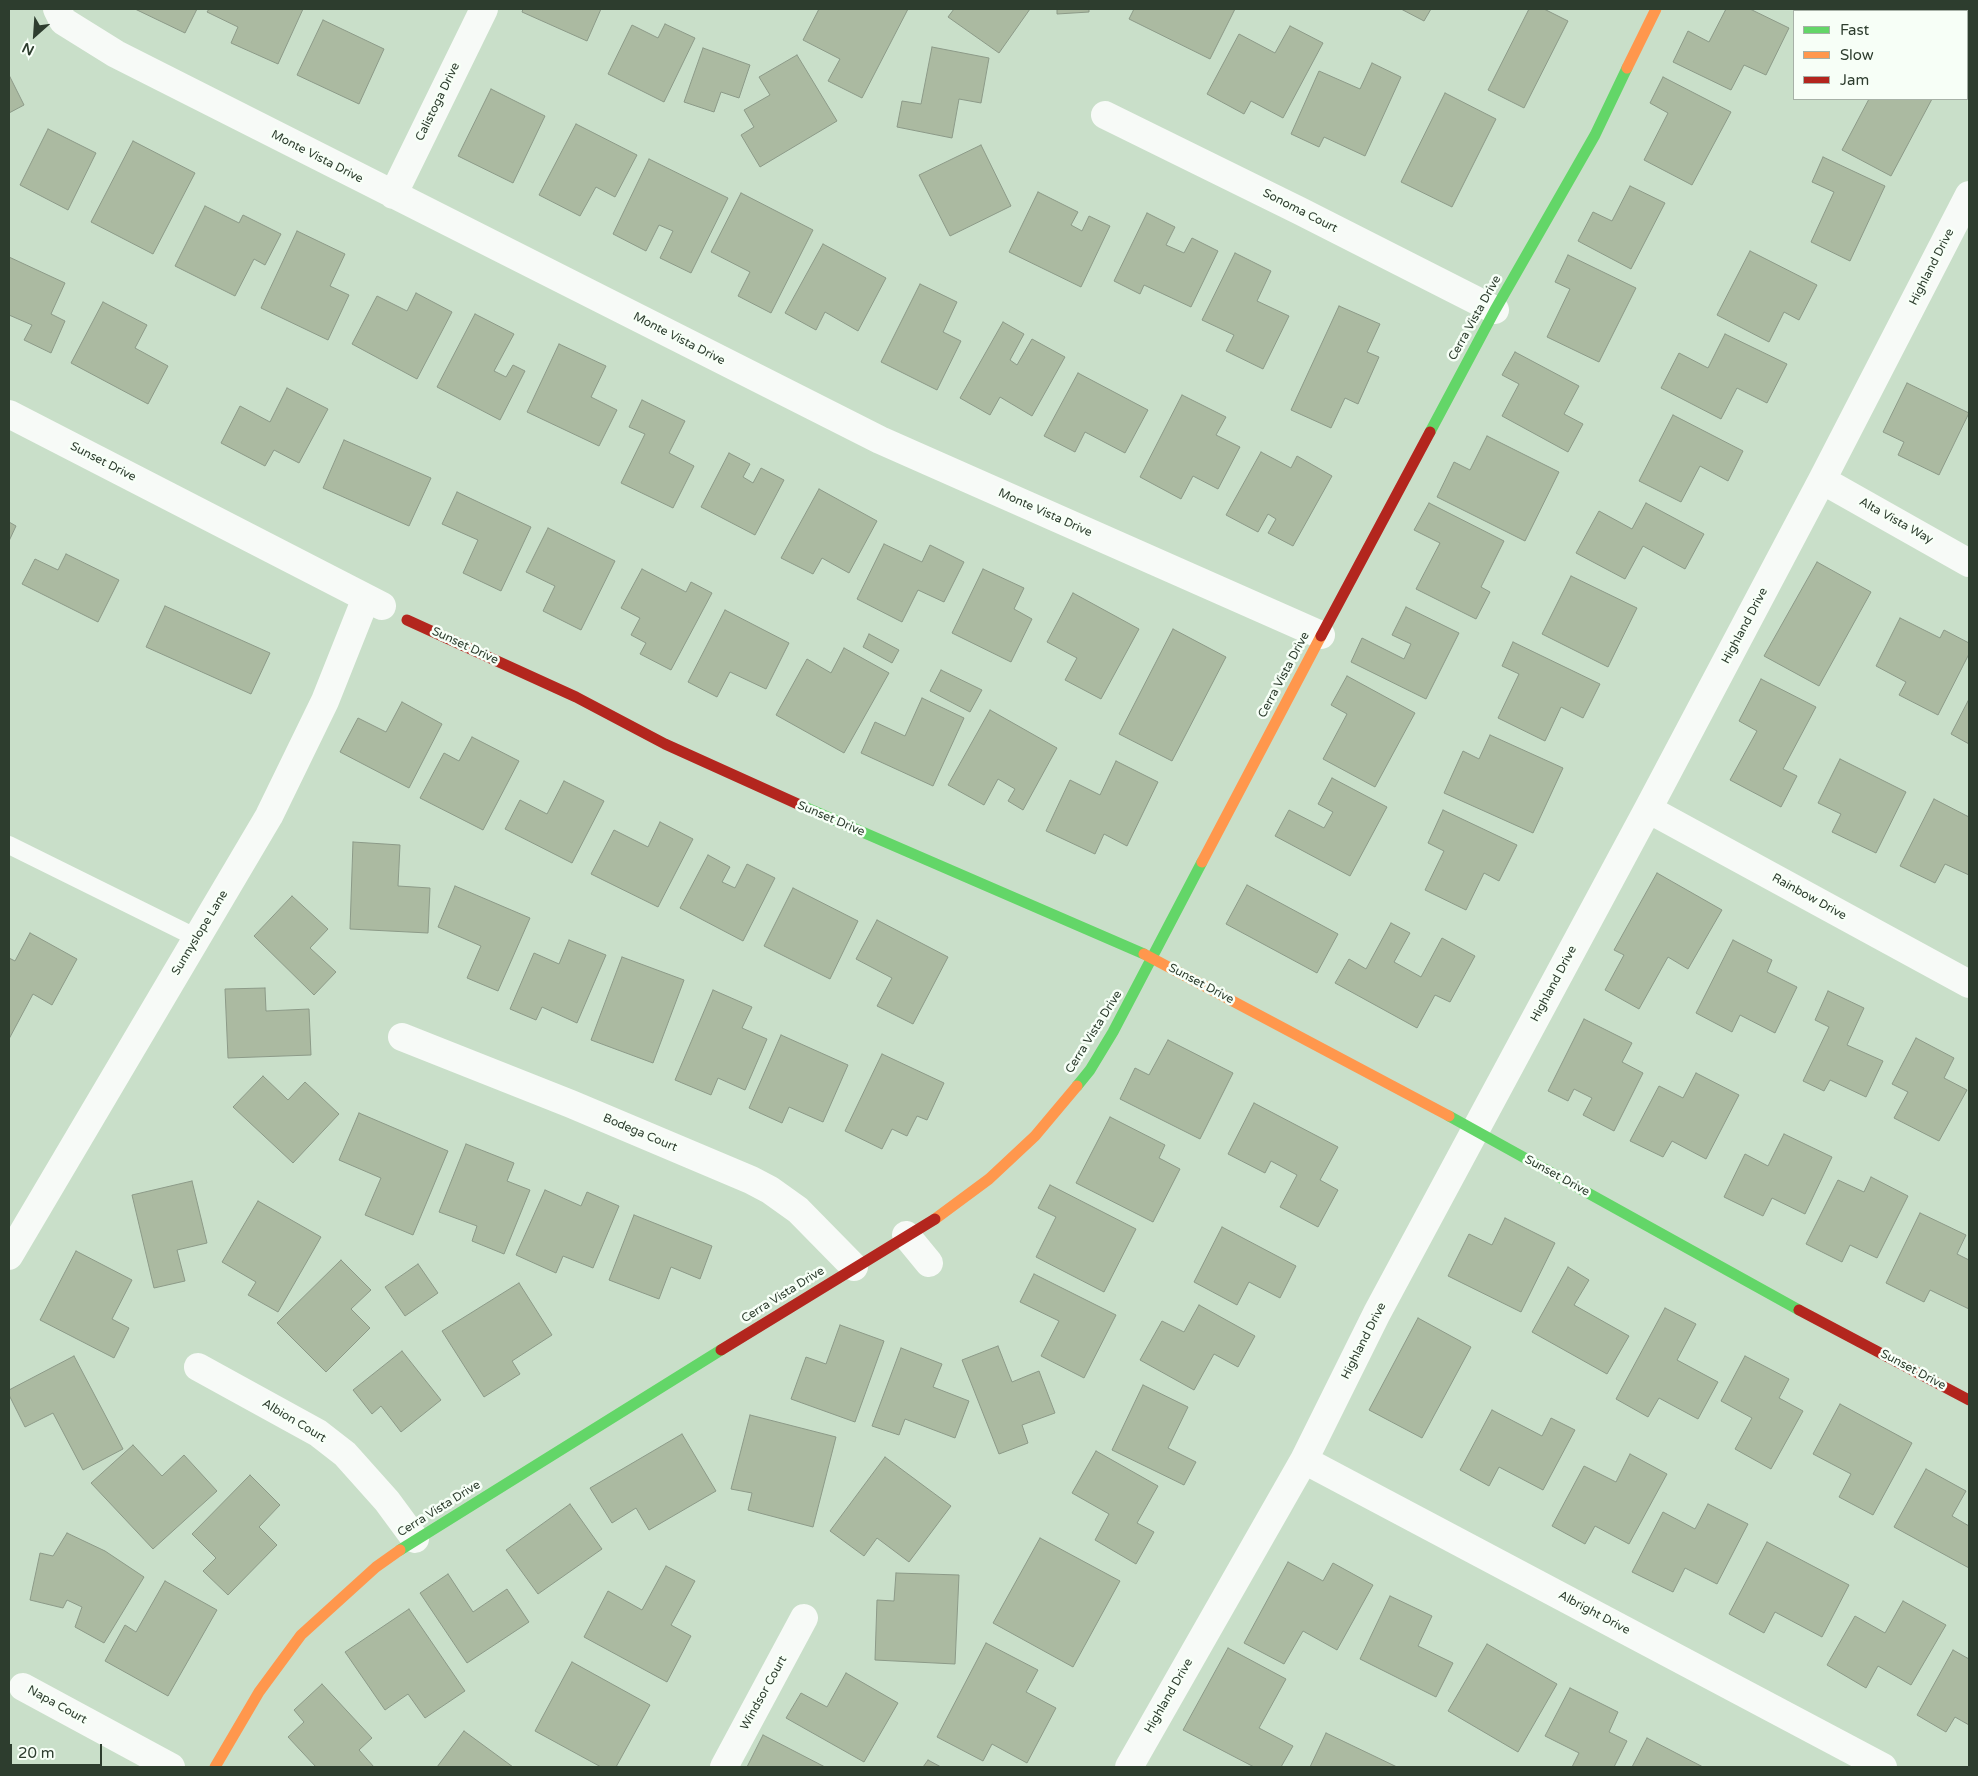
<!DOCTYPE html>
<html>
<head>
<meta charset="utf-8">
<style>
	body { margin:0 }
	#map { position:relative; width:1978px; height:1776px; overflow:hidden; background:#c9dfc9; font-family:"Varela Round",sans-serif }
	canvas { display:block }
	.frame { position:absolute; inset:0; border:10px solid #2d3d2e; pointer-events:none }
	.legend { position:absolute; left:1793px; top:10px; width:175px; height:90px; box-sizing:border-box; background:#f7fff7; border:1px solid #a6b1a7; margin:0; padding:6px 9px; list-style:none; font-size:15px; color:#2d3d2e }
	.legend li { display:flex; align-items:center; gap:10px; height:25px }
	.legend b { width:25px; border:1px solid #a6b1a7 }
	.north { position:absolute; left:10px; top:10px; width:50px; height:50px; -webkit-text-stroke:4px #f7fff7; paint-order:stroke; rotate:206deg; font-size:14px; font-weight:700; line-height:20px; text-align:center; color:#2d3d2e }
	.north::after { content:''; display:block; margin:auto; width:18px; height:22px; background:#2d3d2e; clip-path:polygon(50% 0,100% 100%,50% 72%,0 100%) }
	.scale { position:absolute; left:10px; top:1744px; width:92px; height:22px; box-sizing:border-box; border:2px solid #2d3d2e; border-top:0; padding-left:6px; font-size:15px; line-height:18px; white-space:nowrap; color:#2d3d2e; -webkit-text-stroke:4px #f7fff7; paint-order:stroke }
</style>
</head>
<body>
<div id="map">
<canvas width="1978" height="1776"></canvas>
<div class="frame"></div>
<ul class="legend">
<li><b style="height:6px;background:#63d668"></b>Fast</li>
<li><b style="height:6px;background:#ff974d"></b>Slow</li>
<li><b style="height:6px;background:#b3261e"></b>Jam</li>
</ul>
<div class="north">N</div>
<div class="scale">20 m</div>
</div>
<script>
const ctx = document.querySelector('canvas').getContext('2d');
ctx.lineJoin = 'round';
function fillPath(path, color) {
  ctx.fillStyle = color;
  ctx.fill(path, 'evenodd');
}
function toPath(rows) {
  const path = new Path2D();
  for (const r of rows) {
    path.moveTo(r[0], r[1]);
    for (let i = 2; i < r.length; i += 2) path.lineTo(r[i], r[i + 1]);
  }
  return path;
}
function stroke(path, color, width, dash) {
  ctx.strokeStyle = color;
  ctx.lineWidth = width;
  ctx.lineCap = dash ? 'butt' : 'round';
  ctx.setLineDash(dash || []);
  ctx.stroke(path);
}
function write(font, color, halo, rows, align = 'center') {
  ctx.font = font + ' "Varela Round",sans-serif';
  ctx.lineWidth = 5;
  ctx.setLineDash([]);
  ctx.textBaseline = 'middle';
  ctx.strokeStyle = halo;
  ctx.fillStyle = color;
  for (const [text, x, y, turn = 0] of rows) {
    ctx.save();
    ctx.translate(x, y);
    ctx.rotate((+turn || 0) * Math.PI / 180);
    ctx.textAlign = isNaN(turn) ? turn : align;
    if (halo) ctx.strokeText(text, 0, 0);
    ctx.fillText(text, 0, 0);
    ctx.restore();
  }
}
const building = toPath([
	[135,9,197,9,185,33,135,9],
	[209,9,303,9,278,64,231,43,238,27,207,12,209,9],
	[523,9,601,9,587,41,522,12,523,9],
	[819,9,908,9,862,98,828,81,840,59,803,40,819,9],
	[954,9,1030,9,999,53,948,17,954,9],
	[1057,9,1089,9,1089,12,1057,14,1057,9],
	[1134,9,1235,9,1210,59,1129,19,1134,9],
	[1401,9,1431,9,1424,21,1401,9],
	[1529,9,1544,9,1568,21,1524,108,1488,90,1529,9],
	[1726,9,1750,9,1789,28,1766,75,1744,65,1731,90,1673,62,1688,31,1709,42,1726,9],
	[1908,9,1969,9,1969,22,1967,26,1967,11,1907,11,1908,9],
	[323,20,384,49,359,104,297,75,323,20],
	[665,24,695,38,664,102,608,74,632,25,658,38,665,24],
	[1290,26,1323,43,1283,118,1251,101,1244,114,1207,94,1239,34,1275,53,1290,26],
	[932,47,989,58,981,103,959,99,952,138,897,127,902,101,921,104,932,47],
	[703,48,750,65,739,98,721,92,714,112,684,102,703,48],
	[797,55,837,121,760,167,741,135,754,127,744,110,770,95,759,77,797,55],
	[1372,63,1401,77,1365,156,1324,137,1319,147,1291,134,1319,71,1360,89,1372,63],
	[9,75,24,105,9,113,9,75],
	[1663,77,1731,112,1692,185,1644,160,1668,113,1650,103,1663,77],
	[491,89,545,116,513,183,458,156,491,89],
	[1445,93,1496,119,1452,207,1401,182,1445,93],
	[1869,99,1932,99,1891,176,1842,150,1869,99],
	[576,124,637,155,615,197,596,187,580,216,539,195,576,124],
	[48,129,96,153,68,210,20,185,48,129],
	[133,141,195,173,153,254,91,222,133,141],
	[981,145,1011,206,950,236,919,175,981,145],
	[1823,157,1885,186,1850,261,1811,242,1834,192,1812,182,1823,157],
	[649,159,728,198,691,273,660,258,673,231,659,225,646,251,613,234,649,159],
	[1630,186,1665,203,1631,269,1578,241,1593,212,1612,221,1630,186],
	[1038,192,1078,212,1071,225,1082,231,1089,216,1110,226,1081,287,1009,252,1038,192],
	[741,193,813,230,771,313,738,296,750,272,711,252,741,193],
	[205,206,239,223,243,215,281,234,265,265,254,259,235,296,175,266,205,206],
	[1147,213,1175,227,1166,245,1184,253,1192,238,1218,251,1191,307,1144,285,1140,294,1114,281,1147,213],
	[297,231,345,254,330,286,349,295,328,340,261,308,297,231],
	[823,244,886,278,858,331,825,312,816,330,785,313,823,244],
	[1750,251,1817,285,1799,320,1784,312,1769,342,1717,315,1750,251],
	[1235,253,1271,271,1257,301,1289,316,1263,369,1226,351,1234,335,1202,320,1235,253],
	[1568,255,1636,288,1599,362,1547,337,1570,289,1555,282,1568,255],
	[9,257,65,283,51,314,65,321,51,353,24,340,32,325,9,315,9,257],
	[920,284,957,302,943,332,961,341,937,390,881,362,920,284],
	[416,293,452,312,417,379,352,344,377,296,407,311,416,293],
	[103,302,147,325,135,348,168,366,148,404,71,363,103,302],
	[1339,306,1380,324,1367,352,1379,357,1358,404,1345,398,1331,428,1291,410,1339,306],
	[475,314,514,334,494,371,506,377,513,365,525,371,500,420,437,387,475,314],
	[1003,322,1024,334,1010,360,1017,365,1032,339,1065,357,1032,416,1000,397,990,415,960,398,1003,322],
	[1725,334,1787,364,1767,403,1737,388,1721,419,1661,388,1679,353,1708,368,1725,334],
	[559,344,606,366,591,397,617,410,599,446,527,412,559,344],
	[1515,352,1579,386,1564,414,1583,424,1568,452,1502,416,1519,384,1502,375,1515,352],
	[1078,373,1148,410,1125,453,1085,432,1075,452,1044,436,1078,373],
	[1907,383,1969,413,1939,475,1898,455,1904,442,1883,432,1907,383],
	[287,388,328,409,299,463,274,450,265,466,221,443,240,406,270,422,287,388],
	[1182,395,1226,417,1216,435,1240,447,1218,489,1193,476,1181,499,1140,477,1182,395],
	[642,400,685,421,669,453,694,466,673,508,621,483,645,434,629,427,642,400],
	[1673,415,1743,451,1728,481,1700,466,1681,502,1639,481,1673,415],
	[1487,436,1559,472,1525,541,1437,497,1454,462,1470,470,1487,436],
	[344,440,431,478,409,526,323,488,344,440],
	[1261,452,1291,468,1297,456,1332,476,1293,546,1268,533,1276,519,1268,514,1258,532,1226,515,1261,452],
	[729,453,750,464,743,477,753,483,761,468,784,480,755,535,701,507,729,453],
	[819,489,877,521,849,573,822,558,813,574,781,558,819,489],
	[457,492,531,527,501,591,463,573,478,540,442,524,457,492],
	[1429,503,1504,541,1481,587,1490,592,1476,619,1416,589,1440,543,1414,530,1429,503],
	[1646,503,1704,534,1685,569,1643,546,1625,579,1576,553,1599,511,1632,529,1646,503],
	[9,522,16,526,9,541,9,522],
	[548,528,615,561,581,630,543,611,555,586,526,572,548,528],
	[884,544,922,562,930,545,964,562,944,602,918,590,902,622,857,599,884,544],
	[66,554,119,580,98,622,22,584,35,559,58,570,66,554],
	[1817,562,1871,592,1819,686,1764,656,1817,562],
	[642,569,686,592,691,582,712,593,671,670,640,654,646,643,631,635,640,618,621,608,642,569],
	[983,569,1024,588,1014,609,1032,619,1011,662,952,633,983,569],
	[1571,576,1637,608,1608,667,1542,634,1571,576],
	[1073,593,1139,629,1101,699,1065,680,1077,658,1047,642,1073,593],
	[165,606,270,653,251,694,146,647,165,606],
	[1406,607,1459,633,1426,699,1351,662,1362,638,1404,659,1411,644,1392,635,1406,607],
	[725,610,789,643,766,689,730,672,717,697,688,682,725,610],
	[1900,618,1940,638,1944,630,1969,643,1969,654,1938,715,1899,695,1906,682,1876,666,1900,618],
	[1173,629,1226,657,1172,761,1119,734,1173,629],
	[869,634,899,650,892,663,863,647,869,634],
	[1513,642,1600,684,1583,718,1561,707,1545,741,1498,718,1519,674,1502,666,1513,642],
	[844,648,889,673,844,753,776,715,807,659,831,673,844,648],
	[941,670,982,690,970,712,930,691,941,670],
	[1347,676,1415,713,1375,787,1323,759,1347,714,1331,705,1347,676],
	[1761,679,1816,707,1783,769,1797,776,1781,807,1730,780,1757,731,1739,721,1761,679],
	[922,698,964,718,933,786,861,753,875,722,905,736,922,698],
	[1968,701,1969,701,1969,744,1951,734,1968,701],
	[402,702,442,724,409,788,340,752,358,718,386,732,402,702],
	[990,710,1057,748,1023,810,1008,801,1015,789,998,779,984,805,948,785,990,710],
	[1490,735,1563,768,1533,833,1444,793,1463,751,1479,759,1490,735],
	[472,737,519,761,483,830,420,798,444,753,459,761,472,737],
	[1840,759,1906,792,1876,853,1832,832,1841,814,1818,803,1840,759],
	[1116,761,1158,782,1127,846,1104,834,1095,854,1046,831,1070,780,1100,795,1116,761],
	[1332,778,1387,807,1350,876,1275,836,1289,810,1324,828,1333,812,1318,804,1332,778],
	[564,781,604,801,572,863,505,829,520,800,547,814,564,781],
	[1934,799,1969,817,1969,875,1945,864,1935,883,1900,866,1934,799],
	[1443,810,1517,845,1499,881,1484,873,1466,910,1425,890,1444,851,1428,843,1443,810],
	[660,822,693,839,658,907,591,874,614,830,648,847,660,822],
	[353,842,400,845,398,886,430,888,428,933,350,929,353,842],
	[708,855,730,867,722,882,735,888,747,864,775,878,743,941,680,908,708,855],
	[1657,873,1722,910,1688,969,1668,957,1639,1009,1605,990,1624,955,1614,950,1657,873],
	[1247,885,1338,934,1317,973,1226,924,1247,885],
	[455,886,530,918,498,991,467,978,481,946,438,927,455,886],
	[793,888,858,921,830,979,764,946,793,888],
	[292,896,328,929,310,948,336,972,314,995,254,936,292,896],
	[877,920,948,957,913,1024,877,1006,892,978,856,959,877,920],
	[1391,923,1410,933,1394,962,1421,977,1442,938,1475,956,1450,1002,1435,995,1417,1028,1335,983,1349,959,1366,969,1391,923],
	[30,933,77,959,52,1005,33,994,9,1039,9,958,15,961,30,933],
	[569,940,606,955,577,1023,542,1007,536,1020,510,1009,534,953,559,964,569,940],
	[1733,940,1772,960,1767,972,1797,987,1775,1033,1740,1015,1732,1032,1696,1013,1733,940],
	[622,957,684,980,653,1063,591,1040,622,957],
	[265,988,266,1011,309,1009,311,1055,228,1058,225,989,265,988],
	[713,990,752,1007,742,1028,767,1039,745,1090,718,1078,711,1095,675,1080,713,990],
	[1828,991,1864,1008,1847,1045,1883,1061,1866,1097,1830,1080,1824,1091,1803,1081,1829,1027,1815,1020,1828,991],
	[1584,1019,1632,1043,1622,1062,1643,1073,1614,1131,1583,1115,1592,1098,1574,1089,1568,1101,1548,1091,1584,1019],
	[781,1035,848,1065,823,1122,789,1107,782,1123,749,1108,781,1035],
	[1916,1038,1954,1058,1944,1078,1967,1090,1939,1141,1894,1118,1908,1092,1892,1084,1916,1038],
	[1168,1040,1233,1073,1200,1139,1120,1099,1135,1068,1149,1075,1168,1040],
	[882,1054,944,1083,927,1120,917,1116,907,1136,892,1129,882,1149,845,1131,882,1054],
	[1696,1073,1739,1095,1706,1159,1672,1141,1663,1157,1630,1141,1659,1086,1683,1098,1696,1073],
	[263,1076,288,1100,305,1082,339,1114,293,1163,233,1107,263,1076],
	[1254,1103,1338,1147,1320,1180,1338,1190,1318,1227,1280,1207,1297,1175,1271,1161,1265,1173,1228,1154,1254,1103],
	[359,1113,448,1151,413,1235,365,1215,381,1178,339,1160,359,1113],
	[1110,1117,1165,1145,1159,1158,1180,1169,1153,1222,1076,1183,1110,1117],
	[1784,1134,1832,1157,1805,1214,1772,1198,1763,1216,1724,1197,1745,1154,1768,1166,1784,1134],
	[466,1144,514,1163,507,1181,530,1190,504,1254,472,1241,477,1226,439,1212,466,1144],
	[1871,1177,1908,1196,1877,1258,1850,1245,1842,1262,1806,1244,1838,1180,1864,1192,1871,1177],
	[192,1181,207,1243,177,1250,185,1281,154,1288,132,1195,192,1181],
	[1050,1185,1136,1229,1104,1292,1036,1257,1056,1217,1038,1208,1050,1185],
	[545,1190,581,1206,587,1192,619,1206,593,1268,563,1256,556,1273,516,1255,545,1190],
	[258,1201,321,1237,278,1312,248,1295,256,1282,222,1262,258,1201],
	[1920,1213,1966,1235,1957,1254,1969,1260,1969,1309,1930,1290,1924,1302,1886,1283,1920,1213],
	[634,1215,712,1246,700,1279,671,1267,659,1299,609,1280,634,1215],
	[1505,1218,1555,1243,1521,1312,1448,1276,1469,1234,1492,1245,1505,1218],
	[1222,1227,1296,1266,1280,1298,1249,1282,1237,1305,1194,1282,1222,1227],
	[76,1251,132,1280,112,1319,129,1328,114,1358,40,1320,76,1251],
	[341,1260,371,1290,351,1309,370,1328,326,1372,277,1323,341,1260],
	[418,1264,438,1293,405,1316,385,1287,418,1264],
	[1568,1267,1589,1280,1574,1305,1629,1336,1607,1374,1532,1332,1568,1267],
	[1034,1274,1116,1315,1084,1378,1041,1356,1059,1321,1020,1302,1034,1274],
	[519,1283,552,1335,512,1361,520,1374,484,1397,442,1331,519,1283],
	[1199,1305,1255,1336,1238,1367,1214,1354,1194,1390,1140,1360,1162,1321,1184,1332,1199,1305],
	[1665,1308,1696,1324,1677,1360,1718,1382,1698,1419,1659,1398,1648,1417,1616,1399,1665,1308],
	[1418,1318,1471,1347,1422,1438,1369,1410,1418,1318],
	[840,1325,884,1341,855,1422,791,1399,806,1357,826,1364,840,1325],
	[998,1346,1012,1382,1039,1371,1055,1413,1022,1425,1028,1443,999,1454,962,1360,998,1346],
	[901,1348,942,1364,933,1387,969,1401,955,1438,905,1419,899,1435,872,1426,901,1348],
	[402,1351,441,1400,401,1432,381,1406,372,1414,353,1390,402,1351],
	[74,1356,123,1449,83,1470,53,1413,25,1427,9,1395,9,1390,74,1356],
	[1745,1356,1789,1379,1779,1398,1803,1411,1771,1469,1735,1449,1752,1418,1721,1401,1745,1356],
	[1143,1385,1188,1407,1168,1448,1196,1462,1184,1485,1112,1450,1143,1385],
	[1840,1404,1912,1443,1873,1515,1839,1497,1851,1474,1813,1454,1840,1404],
	[1492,1410,1542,1436,1551,1418,1575,1430,1543,1490,1499,1467,1489,1486,1460,1470,1492,1410],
	[750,1415,836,1437,813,1527,748,1510,752,1493,731,1489,750,1415],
	[682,1434,716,1491,649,1530,636,1508,612,1523,590,1488,682,1434],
	[133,1445,162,1476,184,1455,217,1491,153,1549,91,1483,133,1445],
	[1096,1451,1158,1486,1137,1523,1154,1532,1136,1564,1095,1540,1109,1514,1072,1493,1096,1451],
	[1630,1454,1667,1474,1629,1544,1595,1526,1585,1544,1552,1526,1584,1466,1616,1482,1630,1454],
	[885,1457,951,1506,909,1562,877,1538,864,1556,830,1531,885,1457],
	[1926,1469,1966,1491,1952,1516,1969,1526,1969,1568,1894,1527,1926,1469],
	[250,1475,280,1505,259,1527,277,1545,228,1595,203,1571,216,1558,192,1534,250,1475],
	[570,1504,602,1549,538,1594,506,1550,570,1504],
	[1708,1504,1748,1524,1717,1584,1685,1568,1673,1592,1632,1572,1663,1512,1695,1529,1708,1504],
	[67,1533,105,1551,144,1577,104,1643,75,1627,82,1607,67,1600,63,1608,30,1600,40,1553,53,1556,67,1533],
	[1040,1538,1120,1581,1073,1667,993,1623,1040,1538],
	[1767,1542,1849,1585,1822,1637,1775,1612,1764,1633,1729,1614,1767,1542],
	[1288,1562,1323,1581,1333,1563,1373,1585,1337,1650,1303,1631,1284,1664,1244,1643,1288,1562],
	[666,1566,695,1581,671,1625,691,1636,667,1682,584,1637,608,1591,642,1610,666,1566],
	[896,1573,959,1575,955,1664,875,1660,877,1600,894,1601,896,1573],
	[448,1574,473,1612,507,1589,529,1622,467,1663,420,1593,448,1574],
	[165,1581,217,1610,168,1696,105,1661,125,1625,136,1632,165,1581],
	[1390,1596,1432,1616,1418,1646,1453,1663,1436,1697,1360,1659,1390,1596],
	[1903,1601,1946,1625,1911,1685,1878,1666,1866,1688,1827,1665,1855,1616,1885,1633,1903,1601],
	[409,1609,465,1691,425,1718,408,1694,385,1710,345,1652,409,1609],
	[986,1643,1038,1670,1026,1692,1056,1708,1027,1763,992,1744,983,1761,937,1737,986,1643],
	[1487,1644,1557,1684,1518,1752,1448,1711,1487,1644],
	[1228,1648,1286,1679,1259,1728,1293,1746,1281,1767,1254,1767,1183,1730,1228,1648],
	[1953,1650,1969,1659,1969,1725,1955,1717,1946,1732,1917,1715,1953,1650],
	[572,1662,650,1705,616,1767,601,1767,535,1731,572,1662],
	[846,1673,898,1703,864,1762,786,1718,801,1693,827,1707,846,1673],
	[322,1684,372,1738,359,1750,374,1767,316,1767,288,1737,304,1722,294,1710,322,1684],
	[1570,1688,1618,1712,1609,1732,1627,1741,1614,1767,1572,1767,1579,1753,1545,1736,1570,1688],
	[464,1731,513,1767,437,1767,464,1731],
	[1326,1733,1397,1767,1310,1767,1326,1733],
	[763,1735,825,1767,747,1767,763,1735],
	[1647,1738,1703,1767,1632,1767,1647,1738],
	[928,1760,941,1767,923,1767,928,1760]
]);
fillPath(building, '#abbaa1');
stroke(building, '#8c9a88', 1);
stroke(toPath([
	[9,845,197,938]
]), '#f7faf7', 18);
stroke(toPath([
	[57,9,63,21,116,54,880,440,1321,635],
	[1105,115,1300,211,1495,310],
	[393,195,484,9],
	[9,414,382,606],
	[1822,480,1969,563],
	[1648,809,1969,984],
	[402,1037,571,1104,751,1180,770,1190,798,1210,854,1267],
	[906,1235,929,1263],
	[9,1256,269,816,325,701,366,598],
	[198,1367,318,1433,345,1454,387,1501,415,1539],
	[1304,1460,1883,1767],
	[23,1687,171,1767],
	[724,1767,804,1618],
	[1129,1767,1304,1460,1377,1313,1648,809,1822,480,1969,195]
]), '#f7faf7', 28);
stroke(toPath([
	[1430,432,1495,310,1595,135,1627,68],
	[800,805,1144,954],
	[1077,1086,1090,1070,1113,1032,1202,862],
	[1449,1116,1799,1310],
	[400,1550,721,1350]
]), '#63d668', 11);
stroke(toPath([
	[1627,68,1656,9],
	[1202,862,1321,636],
	[1144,954,1449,1116],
	[935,1219,989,1179,1035,1136,1077,1086],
	[215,1767,259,1692,301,1635,376,1567,400,1550]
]), '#ff974d', 11);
stroke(toPath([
	[407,620,576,697,665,744,800,805],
	[1321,636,1430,432],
	[1799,1310,1969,1400],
	[721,1350,935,1219]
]), '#b3261e', 11);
write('12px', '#2d3d2e', '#f7fff7', [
	["Calistoga Drive",438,102,-64],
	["Monte Vista Drive",317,157,27],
	["Sonoma Court",1300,211,27],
	["Highland Drive",1932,267,-63],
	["Cerra Vista Drive",1475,318,-61],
	["Monte Vista Drive",679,339,27],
	["Sunset Drive",103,462,27],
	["Monte Vista Drive",1045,513,24],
	["Alta Vista Way",1896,521,29],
	["Highland Drive",1745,626,-62],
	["Sunset Drive",465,646,25],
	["Cerra Vista Drive",1284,675,-62],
	["Sunset Drive",831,819,23],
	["Rainbow Drive",1809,897,29],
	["Sunnyslope Lane",200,933,-59],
	["Sunset Drive",1201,984,28],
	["Highland Drive",1554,984,-62],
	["Cerra Vista Drive",1094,1032,-58],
	["Bodega Court",640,1133,23],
	["Sunset Drive",1557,1176,29],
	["Cerra Vista Drive",783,1295,-32],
	["Highland Drive",1364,1341,-63],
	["Sunset Drive",1913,1370,28],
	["Albion Court",294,1421,31],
	["Cerra Vista Drive",439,1509,-32],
	["Albright Drive",1594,1613,28],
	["Windsor Court",764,1693,-61],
	["Highland Drive",1169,1696,-60],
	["Napa Court",57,1705,29]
]);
</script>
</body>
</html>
